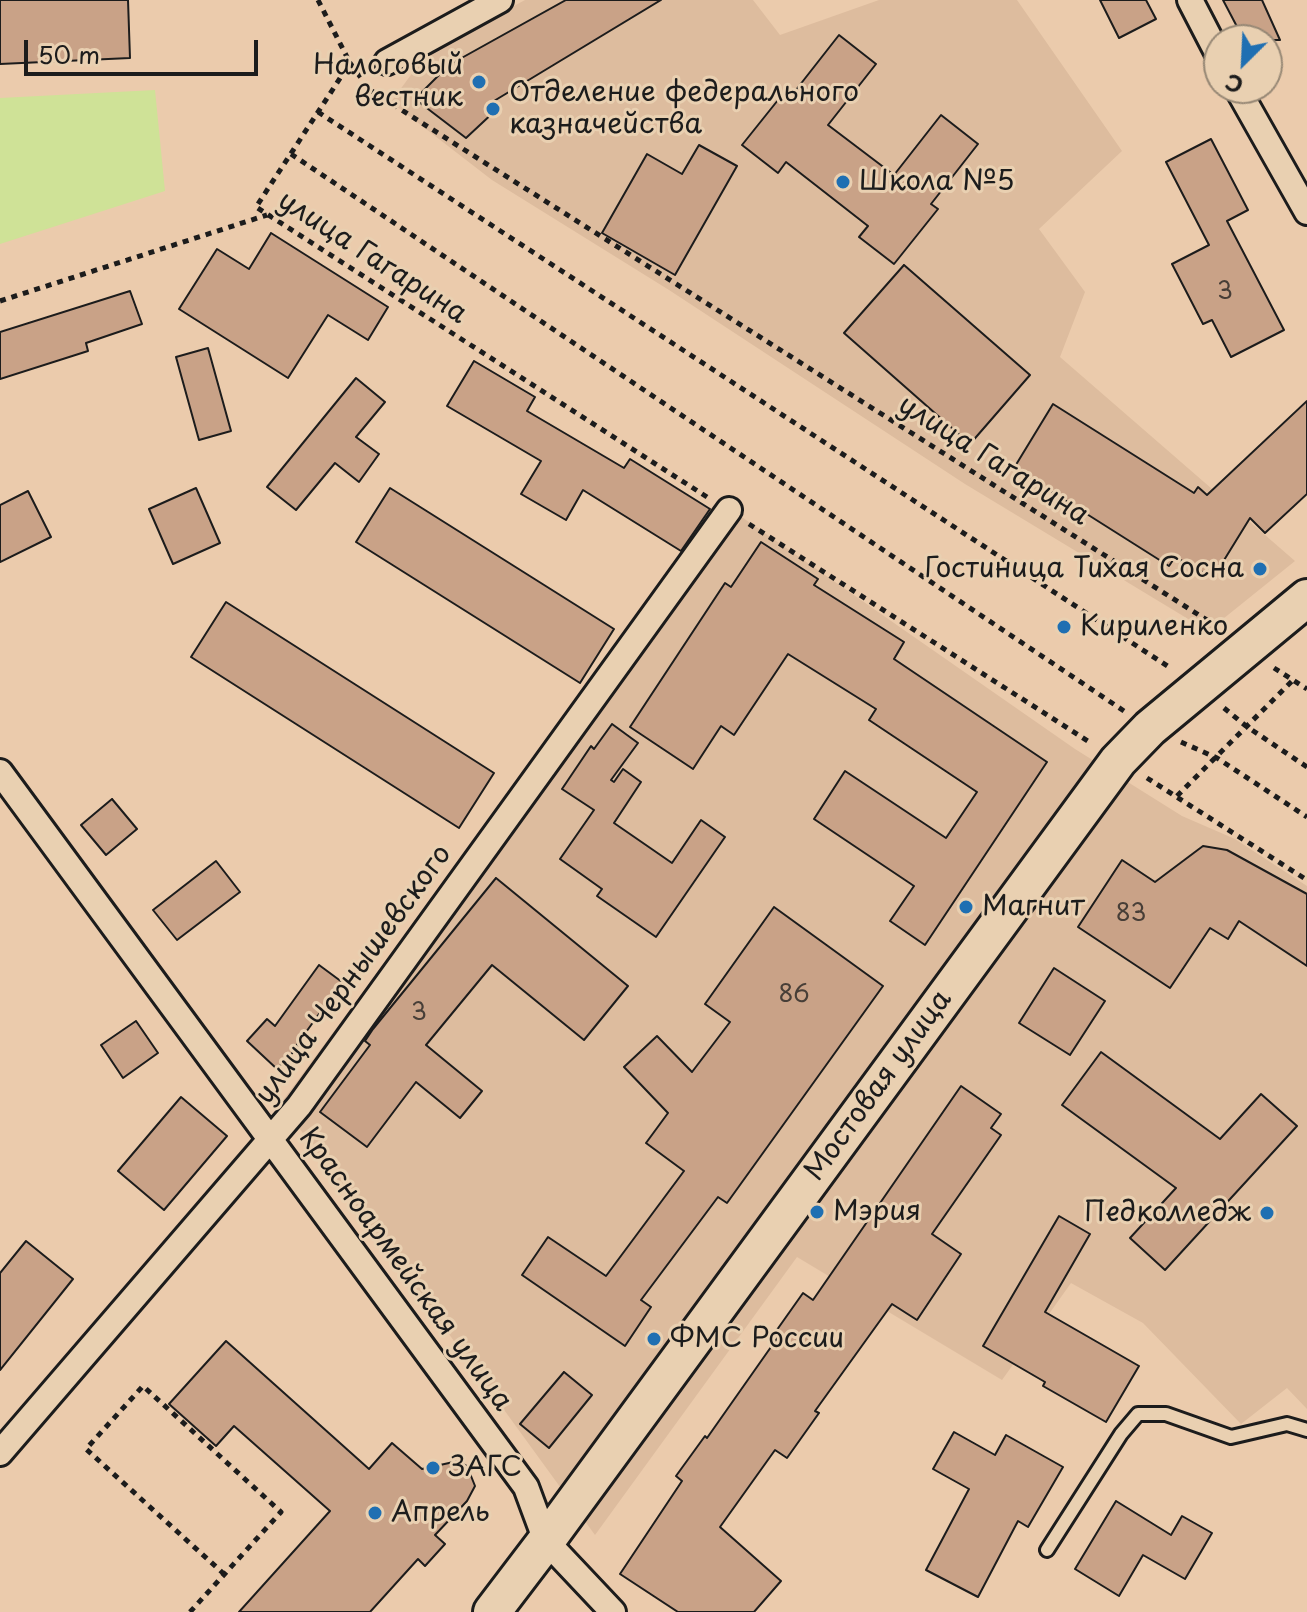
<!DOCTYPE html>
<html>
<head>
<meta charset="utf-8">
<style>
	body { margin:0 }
	#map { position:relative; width:1307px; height:1612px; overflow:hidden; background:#ebcbac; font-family:"Playpen Sans",sans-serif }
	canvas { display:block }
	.north { position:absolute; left:1203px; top:24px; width:80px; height:80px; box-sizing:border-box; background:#e9d0b1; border:2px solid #978875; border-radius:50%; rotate:204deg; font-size:22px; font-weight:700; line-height:32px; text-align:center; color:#1c1c1c }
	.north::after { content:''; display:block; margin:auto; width:28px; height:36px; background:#1f6fb2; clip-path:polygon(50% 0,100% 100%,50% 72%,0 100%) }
	.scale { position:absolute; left:24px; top:40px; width:234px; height:36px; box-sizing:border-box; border:4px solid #1c1c1c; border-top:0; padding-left:10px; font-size:24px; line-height:28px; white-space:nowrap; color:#1c1c1c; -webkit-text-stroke:6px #e9d0b1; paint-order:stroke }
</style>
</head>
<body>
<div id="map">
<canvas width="1307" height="1612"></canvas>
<div class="north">С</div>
<div class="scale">50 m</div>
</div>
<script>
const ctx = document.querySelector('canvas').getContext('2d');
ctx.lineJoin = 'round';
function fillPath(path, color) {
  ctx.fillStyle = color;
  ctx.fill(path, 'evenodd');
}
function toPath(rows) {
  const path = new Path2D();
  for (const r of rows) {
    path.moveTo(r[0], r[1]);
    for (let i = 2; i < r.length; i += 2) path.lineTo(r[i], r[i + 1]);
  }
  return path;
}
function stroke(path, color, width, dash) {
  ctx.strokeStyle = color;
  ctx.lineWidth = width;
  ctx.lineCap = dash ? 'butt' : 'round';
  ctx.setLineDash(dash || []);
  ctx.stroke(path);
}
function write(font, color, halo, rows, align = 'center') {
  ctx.font = font + ' "Playpen Sans",sans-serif';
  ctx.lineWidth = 6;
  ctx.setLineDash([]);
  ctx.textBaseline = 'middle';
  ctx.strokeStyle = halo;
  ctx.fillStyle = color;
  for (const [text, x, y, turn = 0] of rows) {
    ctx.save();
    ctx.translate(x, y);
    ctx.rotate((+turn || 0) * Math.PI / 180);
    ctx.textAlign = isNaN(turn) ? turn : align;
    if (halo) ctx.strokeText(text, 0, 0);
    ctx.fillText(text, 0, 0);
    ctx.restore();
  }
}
fillPath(toPath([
	[525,0,753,0,780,35,879,0,1017,0,1122,151,1039,229,1085,292,1060,357,1295,561,1208,631,965,484,669,290,492,180,391,102,427,53],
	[723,504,1075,749,1182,816,1235,839,1307,886,1307,1409,1287,1388,1241,1424,1143,1323,1071,1283,1002,1380,797,1257,595,1535,281,1103]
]), '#ddbc9e');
fillPath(toPath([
	[155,90,165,191,0,244,0,98]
]), '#cfe297');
const building = toPath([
	[0,0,128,0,130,58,0,64,0,0],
	[566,0,661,0,489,104,496,110,466,138,415,99,449,65,566,0],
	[1100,0,1146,0,1156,19,1119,38,1100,0],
	[1223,0,1262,0,1280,40,1244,40,1223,0],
	[839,35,876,64,828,125,894,175,941,115,978,144,931,204,938,209,894,264,859,237,868,226,786,162,778,173,742,145,786,90,792,95,839,35],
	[1211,139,1248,210,1227,221,1284,330,1231,357,1212,320,1203,324,1172,264,1209,245,1166,162,1211,139],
	[699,145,737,166,675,275,602,233,647,154,682,174,699,145],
	[271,233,388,307,368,340,328,315,288,378,179,309,217,249,249,269,271,233],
	[904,265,1030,375,970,444,844,333,904,265],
	[130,291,142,324,86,343,88,351,0,379,0,332,130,291],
	[208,348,231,431,199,440,176,357,208,348],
	[474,361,535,397,527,411,624,468,630,459,710,509,681,551,583,490,566,520,521,494,541,461,447,406,474,361],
	[356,378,385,402,356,437,379,454,359,482,335,463,296,510,267,487,356,378],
	[1307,401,1307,494,1265,533,1250,518,1213,578,1175,557,1169,566,1014,468,1053,404,1194,493,1198,487,1207,495,1307,401],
	[196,488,220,543,173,564,149,509,196,488],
	[390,488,614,629,580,683,356,542,390,488],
	[28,491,51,537,0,562,0,505,28,491],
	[761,542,818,579,814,585,904,642,894,659,1047,762,925,945,890,921,914,886,814,819,845,771,946,838,977,792,869,720,876,709,788,654,734,735,721,726,693,769,630,727,725,583,731,587,761,542],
	[226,602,494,773,459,828,191,657,226,602],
	[612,724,638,743,611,780,614,782,623,769,641,782,614,823,672,863,701,820,725,837,656,937,597,896,602,889,560,859,594,810,562,789,591,746,594,749,612,724],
	[112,799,137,829,106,855,81,825,112,799],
	[1203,846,1227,850,1307,894,1307,966,1239,921,1228,939,1210,928,1170,988,1078,927,1122,860,1155,882,1203,846],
	[216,861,240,892,177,940,153,910,216,861],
	[496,878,628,986,584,1040,492,965,426,1045,482,1091,460,1118,416,1082,367,1147,320,1112,370,1045,365,1041,373,1029,496,878],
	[774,907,883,986,727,1203,718,1197,641,1300,651,1307,625,1346,522,1275,548,1237,606,1276,684,1171,646,1143,668,1113,624,1067,657,1036,692,1072,730,1022,705,1004,774,907],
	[319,965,342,982,296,1046,298,1047,277,1069,247,1041,267,1019,275,1026,319,965],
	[1054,968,1105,1001,1070,1055,1019,1023,1054,968],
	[136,1021,158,1053,123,1078,101,1045,136,1021],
	[1101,1052,1220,1139,1261,1094,1297,1126,1165,1270,1130,1238,1176,1188,1062,1105,1101,1052],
	[961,1086,1001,1114,991,1128,1001,1135,932,1234,961,1254,917,1320,892,1304,815,1411,819,1413,787,1458,775,1450,720,1527,781,1581,754,1612,678,1612,620,1574,682,1481,676,1476,705,1436,707,1438,778,1337,774,1334,803,1293,813,1300,961,1086],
	[181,1097,227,1136,164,1210,118,1171,181,1097],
	[1059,1216,1090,1234,1045,1312,1139,1366,1106,1422,1043,1386,1045,1382,983,1346,1059,1216],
	[26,1241,73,1279,0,1370,0,1273,26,1241],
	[226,1341,369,1469,392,1443,422,1469,458,1461,467,1466,475,1486,467,1501,435,1535,445,1544,425,1566,418,1559,370,1612,239,1612,330,1511,234,1426,216,1446,169,1404,226,1341],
	[564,1372,592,1395,549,1448,520,1424,564,1372],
	[954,1432,995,1455,1006,1435,1063,1467,1028,1527,1018,1521,978,1597,926,1570,969,1489,933,1469,954,1432],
	[1116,1501,1171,1535,1182,1516,1212,1533,1185,1579,1143,1555,1119,1596,1075,1569,1116,1501]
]);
fillPath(building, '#c9a287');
stroke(building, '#1c1c1c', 2);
const service = toPath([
	[1047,1550,1121,1434,1138,1414,1166,1414,1231,1437,1287,1424,1307,1430]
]);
const minor = toPath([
	[1190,0,1219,56],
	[387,62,500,0],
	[1237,88,1307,212],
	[0,772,526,1487,546,1541,613,1612],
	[0,1453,299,1106,729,510]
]);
const secondary = toPath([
	[492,1612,546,1541,1118,761,1150,728,1307,598]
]);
stroke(service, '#1c1c1c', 18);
stroke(minor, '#1c1c1c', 30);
stroke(secondary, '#1c1c1c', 42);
stroke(toPath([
	[318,0,350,63],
	[318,112,1172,669],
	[291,154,1124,711],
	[0,301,267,215],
	[707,497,256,207,350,63,370,90,1221,629],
	[749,524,1091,743],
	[1274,668,1307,689],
	[1224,708,1246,726,1307,767],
	[1181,742,1217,758,1307,817],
	[1147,778,1307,880],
	[1177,796,1293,680],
	[190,1612,281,1512,143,1386,86,1449,224,1574]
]), '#1c1c1c', 5, [6, 6]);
stroke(service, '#e9d0b1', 12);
stroke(minor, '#e9d0b1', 24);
stroke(secondary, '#e9d0b1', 36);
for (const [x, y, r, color] of [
	[479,82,8,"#1f6fb2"],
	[493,109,8,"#1f6fb2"],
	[843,182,8,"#1f6fb2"],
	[1260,569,8,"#1f6fb2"],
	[1064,627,8,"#1f6fb2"],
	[966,907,8,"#1f6fb2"],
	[817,1212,8,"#1f6fb2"],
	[1267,1213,8,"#1f6fb2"],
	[654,1339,8,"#1f6fb2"],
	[433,1468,8,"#1f6fb2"],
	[375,1513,8,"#1f6fb2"]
]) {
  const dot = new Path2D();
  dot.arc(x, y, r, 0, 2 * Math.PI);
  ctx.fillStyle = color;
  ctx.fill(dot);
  stroke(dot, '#e9d0b1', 3);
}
write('24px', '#473e37', null, [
	["3",1225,292],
	["83",1131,914],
	["86",794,995],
	["3",419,1013]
]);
write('28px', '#1c1c1c', '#e9d0b1', [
	["Налоговый",463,66,"right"],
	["вестник",463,98,"right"],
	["Отделение федерального",509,93],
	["казначейства",509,125],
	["Школа №5",859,182],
	["Гостиница Тихая Сосна",1244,569,"right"],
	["Кириленко",1080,627],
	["Магнит",982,907],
	["Мэрия",833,1212],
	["Педколледж",1251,1213,"right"],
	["ФМС России",670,1339],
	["ЗАГС",449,1468],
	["Апрель",391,1513]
], 'left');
write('28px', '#1c1c1c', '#e9d0b1', [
	["улица Гагарина",372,258,33],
	["улица Гагарина",993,461,32],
	["улица Чернышевского",354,975,-54],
	["Мостовая улица",879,1086,-54],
	["Красноармейская улица",405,1270,54]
]);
</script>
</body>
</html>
